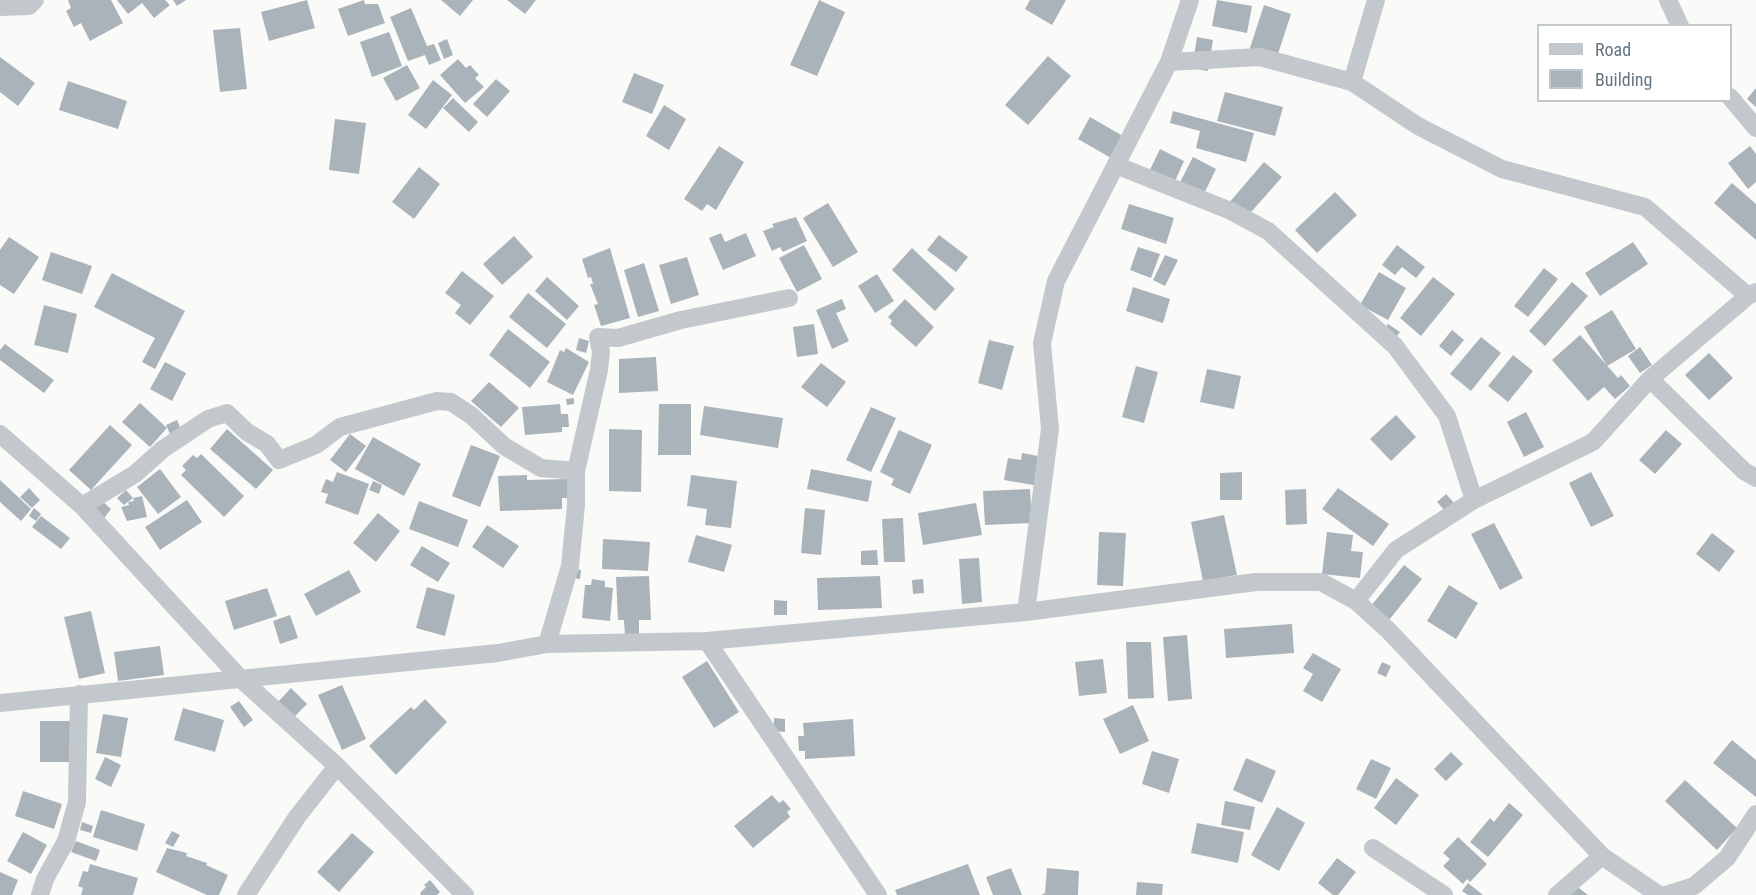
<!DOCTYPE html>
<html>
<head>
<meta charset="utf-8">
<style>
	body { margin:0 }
	#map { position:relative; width:1756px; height:895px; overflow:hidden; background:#fafaf8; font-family:"Roboto Condensed",sans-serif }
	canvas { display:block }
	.legend { position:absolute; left:1537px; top:24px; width:195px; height:78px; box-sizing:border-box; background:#fff; border:2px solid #c1c8cd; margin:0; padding:8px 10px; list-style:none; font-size:18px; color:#657683 }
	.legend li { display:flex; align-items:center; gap:12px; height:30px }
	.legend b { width:30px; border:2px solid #c1c8cd }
</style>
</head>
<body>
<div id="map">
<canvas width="1756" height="895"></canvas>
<ul class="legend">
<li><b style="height:8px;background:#c3c8cc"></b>Road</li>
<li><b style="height:16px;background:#aab3b9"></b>Building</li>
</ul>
</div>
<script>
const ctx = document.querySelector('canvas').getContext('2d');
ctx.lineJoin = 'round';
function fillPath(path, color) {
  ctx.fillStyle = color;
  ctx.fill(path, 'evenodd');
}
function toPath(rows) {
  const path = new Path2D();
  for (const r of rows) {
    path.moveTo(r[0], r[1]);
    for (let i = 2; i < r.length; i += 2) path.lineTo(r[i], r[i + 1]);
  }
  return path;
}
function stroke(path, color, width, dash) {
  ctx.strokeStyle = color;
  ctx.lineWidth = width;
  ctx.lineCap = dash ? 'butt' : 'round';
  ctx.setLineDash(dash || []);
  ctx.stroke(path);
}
fillPath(toPath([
	[68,0,111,0,123,23,90,41,81,23,74,27,66,11,71,8],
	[117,0,165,0,170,5,154,18,142,3,128,14],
	[173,0,186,0,177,6],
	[307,0,315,28,269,41,261,12],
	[364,0,365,4,378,4,385,23,348,36,338,9],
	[441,0,473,0,460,16],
	[507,0,536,0,525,14],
	[819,0,845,12,817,76,790,65],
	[1030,0,1066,0,1052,25,1025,9],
	[1217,0,1252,6,1247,33,1212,26],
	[1264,5,1291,14,1275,63,1248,54],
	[411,8,427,46,434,44,441,60,429,65,425,55,408,61,390,17],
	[240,28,247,89,220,92,213,30],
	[389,32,402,66,372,77,360,42],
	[1197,37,1213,40,1208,71,1192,68],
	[447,39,453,55,444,59,438,43],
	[1048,56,1071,76,1028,125,1005,105],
	[0,57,35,83,18,106,0,92],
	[458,59,466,68,470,65,479,75,475,78,484,87,465,103,440,75],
	[407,65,420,88,396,101,383,78],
	[634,73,664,85,652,114,622,102],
	[496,79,510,91,487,117,473,104],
	[433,80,452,95,426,129,408,115],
	[68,81,127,101,118,129,59,110],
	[1756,88,1756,107,1747,99],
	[1225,92,1283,107,1275,136,1217,121],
	[453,98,478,122,469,132,443,108],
	[664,105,686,119,669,150,646,136],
	[1173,111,1254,133,1246,162,1196,148,1200,131,1170,123],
	[1090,117,1130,140,1118,162,1078,139],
	[335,119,366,123,359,174,329,170],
	[719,146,744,162,716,210,707,204,702,211,684,199],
	[1750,146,1756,154,1756,182,1748,189,1728,163],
	[1160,149,1184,161,1172,188,1147,176],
	[1193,157,1216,169,1200,202,1176,190],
	[1264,162,1282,177,1245,219,1228,204],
	[419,167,440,184,414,219,392,202],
	[1732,183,1756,204,1756,240,1714,203],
	[1335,192,1357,215,1317,253,1295,230],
	[828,203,858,252,833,267,803,218],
	[1129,204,1174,218,1166,244,1121,229],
	[796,217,807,241,783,252,780,247,772,251,763,231,774,227,772,224],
	[721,233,725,242,746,233,756,256,723,270,709,238],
	[939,235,968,257,956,272,927,250],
	[514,236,533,257,502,285,483,264],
	[9,237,39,257,14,294,0,285,0,250],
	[1633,242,1648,264,1600,296,1585,273],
	[804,245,822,279,797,292,779,258],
	[1397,245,1425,267,1416,278,1402,267,1395,275,1382,265],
	[1138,247,1160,254,1151,278,1130,270],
	[610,248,630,318,601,326,594,305,598,304,590,284,593,284,591,277,588,278,582,259],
	[912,248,955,289,935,311,892,270],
	[51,252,92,266,82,294,42,280],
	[1165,255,1178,260,1165,286,1153,280],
	[687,257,699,295,671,304,659,265],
	[644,263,659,311,638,317,624,270],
	[1544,268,1558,279,1528,317,1514,306],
	[462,271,494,296,470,325,455,313,461,305,445,293],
	[1379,272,1406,288,1388,320,1360,305],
	[112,273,185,311,155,369,142,362,155,338,94,307],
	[877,274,894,301,875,313,858,286],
	[547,277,579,306,567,320,535,291],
	[1433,277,1455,294,1421,336,1400,318],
	[1572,282,1588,296,1545,346,1529,331],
	[1133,287,1170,299,1163,323,1126,311],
	[528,293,566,324,547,348,509,317],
	[842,299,846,309,836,313,849,341,832,349,816,310],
	[905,299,934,327,916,347,890,324,892,321,888,317],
	[44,305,77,314,68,353,34,345],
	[1612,310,1636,349,1607,366,1584,327],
	[814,324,818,354,797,357,793,327],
	[1388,324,1400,332,1393,341,1381,333],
	[508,329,550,362,530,388,489,355],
	[1452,330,1464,340,1451,356,1439,346],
	[1580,335,1618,378,1621,375,1630,386,1615,399,1604,387,1588,401,1552,360],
	[1481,337,1501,353,1471,391,1450,374],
	[579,338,589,341,586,353,576,350],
	[989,340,1014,346,1002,390,978,383],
	[5,344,54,380,44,393,0,360,0,350],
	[1640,347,1652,365,1640,373,1628,356],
	[566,348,589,362,573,395,547,382,560,350,564,352],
	[1709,353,1733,378,1709,400,1685,375],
	[1513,355,1533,371,1508,402,1488,386],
	[656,357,658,391,619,393,619,359],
	[165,362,186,373,172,401,150,389],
	[821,363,846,382,827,407,801,387],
	[1136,366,1158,372,1144,423,1122,417],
	[1207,369,1241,376,1234,409,1200,402],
	[489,382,519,408,501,427,471,401],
	[574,398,574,404,567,405,566,399],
	[140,403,167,428,150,447,122,422],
	[560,404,561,414,568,414,569,427,562,427,562,432,525,435,522,407],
	[659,404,691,404,691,455,658,455],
	[704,406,783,418,778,448,700,435],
	[871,407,896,418,871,472,846,460],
	[1526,412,1544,447,1524,457,1507,422],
	[1396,415,1416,437,1391,461,1370,439],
	[177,420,182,432,171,436,166,425],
	[110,425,132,445,91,490,69,470],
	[227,429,273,470,256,489,210,449],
	[609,429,642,430,641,492,609,491],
	[899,430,932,445,910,494,891,485,894,479,880,472],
	[1666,430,1682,444,1655,474,1639,460],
	[350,434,366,446,346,472,330,460],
	[373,437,421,464,404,496,355,469],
	[471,445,500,456,480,507,452,496],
	[1022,453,1043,457,1039,486,1004,480,1008,458,1021,460],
	[201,454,244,496,224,517,181,475,186,470,182,466,193,455,197,458],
	[160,469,181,497,158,514,137,487],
	[811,469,872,481,868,502,807,489],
	[337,472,369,484,358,515,325,503,328,494,321,492,326,479,333,482],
	[1242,472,1242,500,1220,500,1220,473],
	[1591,472,1614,516,1591,527,1569,483],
	[527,475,527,480,568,479,569,498,562,498,562,509,500,511,498,476],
	[691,475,737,481,731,528,705,525,707,509,687,506],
	[0,480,31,509,21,521,0,502],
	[373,481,382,485,379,494,369,490],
	[29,488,40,500,32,508,20,497],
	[1338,488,1389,524,1373,546,1322,509],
	[1030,489,1032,523,985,525,983,491],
	[1306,489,1307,524,1286,525,1285,490],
	[126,490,133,498,124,505,117,498],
	[1446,494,1455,504,1446,512,1437,502],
	[142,496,147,517,127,521,121,507,129,505,128,502,134,501,133,498],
	[187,500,202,522,160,550,145,527],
	[102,501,111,509,101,522,91,513],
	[419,501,468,520,458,547,409,529],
	[976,503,982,535,923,545,918,513],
	[34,508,41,514,36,521,29,516],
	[805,508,825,510,821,555,801,553],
	[378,513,400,531,376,562,353,543],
	[1224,515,1237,575,1203,581,1191,522],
	[41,516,70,538,61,549,32,527],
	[903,518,905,562,884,562,882,519],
	[1494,523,1523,578,1500,590,1471,534],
	[487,525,519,546,503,568,472,547],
	[1099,532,1126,533,1123,586,1097,585],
	[1327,532,1353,535,1351,551,1363,552,1360,578,1322,574],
	[1712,533,1735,551,1719,572,1696,554],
	[696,535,732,545,724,572,688,562],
	[603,539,650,542,648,571,602,569],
	[422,546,450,563,438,582,410,565],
	[877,550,878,565,861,565,861,551],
	[979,558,982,602,962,604,959,559],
	[1404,565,1422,579,1389,620,1371,606],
	[575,569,581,570,580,579,573,578],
	[349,570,361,592,316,616,304,594],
	[649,576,651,620,639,620,639,636,625,636,624,620,618,620,616,577],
	[880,576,882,608,818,610,817,578],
	[592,579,605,581,605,587,613,588,610,621,582,618,585,585,591,585],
	[923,579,924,593,913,594,912,580],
	[1449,585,1478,603,1456,639,1427,621],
	[427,587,455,595,445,636,416,628],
	[267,588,277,616,234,630,225,601],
	[774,600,787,601,787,615,774,615],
	[91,611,105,673,79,679,64,617],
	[290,615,298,638,280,644,273,621],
	[1292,624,1294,653,1226,658,1224,629],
	[1187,635,1192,699,1168,701,1163,637],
	[1126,642,1151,642,1154,698,1128,699],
	[160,646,164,675,118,681,114,652],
	[1313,653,1341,669,1322,702,1303,691,1313,674,1303,668],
	[1103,659,1107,693,1079,696,1075,662],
	[707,661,739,712,714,728,682,677],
	[1382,662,1391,666,1386,677,1377,673],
	[342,685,366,739,342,750,318,695],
	[291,688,307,704,294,717,278,702],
	[425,699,447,722,396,775,369,746,411,707,414,710],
	[239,701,253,720,244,727,230,707],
	[1133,705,1149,741,1120,754,1103,719],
	[183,708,224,720,215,752,174,740],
	[103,714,128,718,121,757,96,753],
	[774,718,785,719,785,732,774,731],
	[853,719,855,756,805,759,805,751,799,751,798,736,804,736,803,723],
	[40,721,74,721,74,762,40,762],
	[1732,740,1756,760,1756,797,1713,763],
	[1152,751,1179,759,1169,793,1142,784],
	[1451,752,1463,764,1446,781,1434,769],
	[105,757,121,765,111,787,95,779],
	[1246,758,1276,771,1262,803,1233,790],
	[1371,759,1391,768,1376,799,1356,789],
	[1396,778,1419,795,1396,825,1374,808],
	[1685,780,1737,828,1717,850,1665,801],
	[23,791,62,804,54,829,15,816],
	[772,795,779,803,783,800,791,809,787,812,790,817,753,848,734,826],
	[1225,801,1255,807,1250,830,1221,825],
	[1509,803,1523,815,1488,857,1470,842,1490,818,1494,822],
	[1277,807,1305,823,1279,871,1251,855],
	[101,810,145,824,137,851,93,837],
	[82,822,93,826,91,833,80,830],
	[1197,823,1244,832,1238,863,1191,853],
	[172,831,180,835,173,847,165,843],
	[23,832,47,845,31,874,7,861],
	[352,833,374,852,339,892,317,872],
	[1458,837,1487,864,1470,882,1467,879,1463,884,1443,866,1450,859,1443,853],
	[76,841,100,850,96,861,71,852],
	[167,848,187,853,186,856,207,863,206,865,228,875,219,895,207,895,156,872],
	[1337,858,1356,872,1338,895,1333,895,1318,883],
	[90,864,138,878,133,895,81,895,83,888,78,886,83,871,88,872],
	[968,864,980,895,897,895,895,890],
	[1011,868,1022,895,993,895,986,877],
	[1047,868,1079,871,1078,895,1041,895,1045,893],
	[0,872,18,880,12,895,0,895],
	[430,880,440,892,437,895,421,895,420,893,426,887,424,885],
	[1137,882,1163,884,1162,895,1136,895],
	[1571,882,1588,895,1561,895],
	[1468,883,1483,895,1468,895,1462,891]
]), '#aab3b9');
stroke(toPath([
	[1668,0,1680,26],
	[0,7,29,6,35,0],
	[1169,62,1260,57,1352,82,1418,126,1502,169,1645,207,1748,296],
	[1352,82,1376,0],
	[1730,97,1756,128],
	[1118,166,1231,211,1268,231,1395,346,1447,416,1474,500],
	[1650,379,1744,471,1756,478],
	[0,434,82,506,241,679,337,766,465,895],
	[82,506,135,474,163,449,208,419,227,413,247,432,267,444,279,460,316,445,340,427,437,401,451,402,472,416,504,446,541,468,576,471],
	[1356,601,1396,550,1474,500,1593,442,1650,379,1748,296,1756,292],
	[1026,612,1050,429,1042,343,1056,281,1169,62,1190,0],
	[707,641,878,895],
	[547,644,570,566,576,505,576,471,599,370,601,352,598,337,618,338,681,320,789,298],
	[0,703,498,653,547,644,707,641,1026,612,1256,582,1321,582,1356,601,1388,630,1602,856,1659,895],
	[1373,848,1444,895],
	[40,895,45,879,66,841,77,802,79,694],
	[246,895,297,817,337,766],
	[1557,895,1602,856],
	[1665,895,1694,886,1727,858,1756,814]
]), '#c3c8cc', 18);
</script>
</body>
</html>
